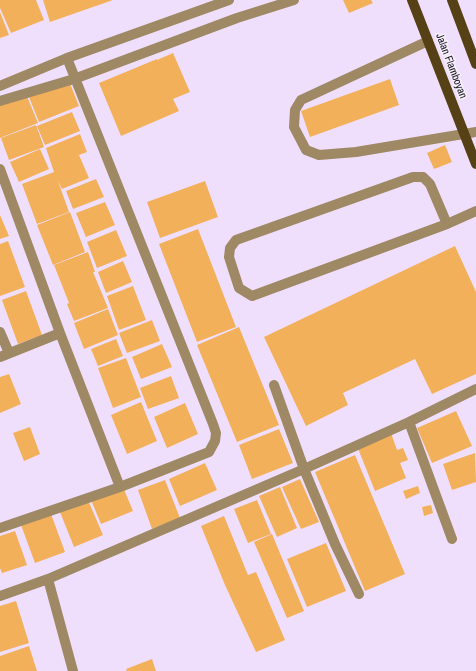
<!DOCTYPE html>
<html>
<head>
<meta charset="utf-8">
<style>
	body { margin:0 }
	canvas { display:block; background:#f0dffc }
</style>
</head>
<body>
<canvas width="476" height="671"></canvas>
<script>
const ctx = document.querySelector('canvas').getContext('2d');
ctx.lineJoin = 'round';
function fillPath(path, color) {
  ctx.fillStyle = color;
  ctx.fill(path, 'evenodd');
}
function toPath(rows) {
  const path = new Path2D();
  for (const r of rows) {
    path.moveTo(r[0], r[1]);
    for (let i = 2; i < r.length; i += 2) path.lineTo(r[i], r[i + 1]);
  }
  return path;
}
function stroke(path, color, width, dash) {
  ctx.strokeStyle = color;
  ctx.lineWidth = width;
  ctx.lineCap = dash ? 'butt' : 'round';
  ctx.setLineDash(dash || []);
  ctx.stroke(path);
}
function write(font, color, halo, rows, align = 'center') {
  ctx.font = font + ' "Archivo Narrow",sans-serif';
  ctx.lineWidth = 3;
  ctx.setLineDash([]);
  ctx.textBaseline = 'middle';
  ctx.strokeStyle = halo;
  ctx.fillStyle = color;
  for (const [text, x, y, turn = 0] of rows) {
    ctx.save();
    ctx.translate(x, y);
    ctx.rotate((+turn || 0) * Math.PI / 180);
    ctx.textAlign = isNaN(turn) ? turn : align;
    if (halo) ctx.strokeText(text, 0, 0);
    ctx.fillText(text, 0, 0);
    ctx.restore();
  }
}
fillPath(toPath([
	[0,0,36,0,44,20,11,33,0,8],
	[43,0,113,0,50,22],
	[343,0,371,0,373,3,349,13],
	[0,12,9,35,0,38],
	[173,53,190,92,173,99,179,111,121,136,99,83,157,59,157,60],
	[390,79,399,105,310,137,301,111],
	[69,81,79,106,39,122,29,97],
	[26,94,38,123,0,138,0,104],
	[72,112,80,131,45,145,37,126],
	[36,125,44,147,9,160,1,138],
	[80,134,87,152,79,155,89,178,62,189,58,181,69,212,37,224,22,184,54,172,46,148],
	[445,145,452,162,434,169,427,153],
	[40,149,49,169,19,182,10,162],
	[96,179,104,197,73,209,66,191],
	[205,181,218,217,160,238,147,202],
	[105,202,115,225,86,237,76,213],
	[70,212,85,252,53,265,37,225],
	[0,215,9,236,0,239],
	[198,229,236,327,197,342,159,244],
	[116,230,127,256,97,268,87,242],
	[8,241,25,287,0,296,0,244],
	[455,246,476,292,476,374,432,394,415,359,343,393,348,405,306,426,264,337],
	[88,252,95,272,93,272,108,308,74,321,67,304,69,303,54,265],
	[123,261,132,282,106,293,98,272],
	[133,286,146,320,119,330,107,296],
	[26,291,42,335,18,344,2,300],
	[108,309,118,335,84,349,74,323],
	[152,320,160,341,127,353,119,333],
	[239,327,279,425,237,442,197,345],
	[116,339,123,356,98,366,91,349],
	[162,344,172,367,141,379,132,357],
	[126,358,141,397,113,408,98,368],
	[9,374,21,404,0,413,0,377],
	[171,376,179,398,148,409,140,388],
	[141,402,157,441,127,454,111,415],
	[185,403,198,434,167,448,154,417],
	[456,411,472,446,432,463,417,428],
	[30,427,40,454,24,461,13,433],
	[279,429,293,463,252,479,239,445],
	[391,433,397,450,403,448,408,460,400,463,406,478,375,491,357,446],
	[475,453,476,482,452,490,443,464],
	[355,455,405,574,365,591,315,472],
	[205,463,217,490,180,506,169,479],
	[300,479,319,522,301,529,282,487],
	[165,480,180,518,152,529,138,490],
	[418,486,420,493,406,499,403,491],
	[123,487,133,511,101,524,91,500],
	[280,487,297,528,277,537,259,496],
	[88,500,103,535,74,547,60,512],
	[257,500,271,534,248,543,234,509],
	[431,505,433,513,424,516,422,507],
	[51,514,65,552,35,563,21,525],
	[224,516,248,575,256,572,285,640,256,652,225,585,201,526],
	[15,531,27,565,2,573,0,568,0,536],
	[272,534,304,611,287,618,254,542],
	[326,543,346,591,307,607,287,559],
	[16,601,29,643,0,652,0,606],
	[29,646,37,671,0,671,0,656],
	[152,659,156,671,127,671,126,669]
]), '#f3b05a');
stroke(toPath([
	[428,41,301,100,295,110,294,127,306,150,319,155,356,152,476,132],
	[447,224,430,184,423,177,413,177,236,240,230,248,229,257,239,288,252,296,447,224,476,211]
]), '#9e8964', 10);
stroke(toPath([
	[0,86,67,58,229,0],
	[0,101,74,79,237,18,294,0],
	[0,169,60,333,120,487],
	[0,332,9,353],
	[0,357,60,333],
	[274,385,304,469,335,544,359,594],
	[409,422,452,539],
	[0,528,120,487,209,452,215,441,216,433,213,424,67,58],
	[48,579,73,671],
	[0,596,48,579,304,469,409,422,476,389]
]), '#9e8964', 10);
stroke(toPath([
	[412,0,476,164],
	[452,0,476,64]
]), '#564015', 10);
write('11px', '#1b151f', '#f7f1fd', [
	["Jalan Flamboyan",451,66,69]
]);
</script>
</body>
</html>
